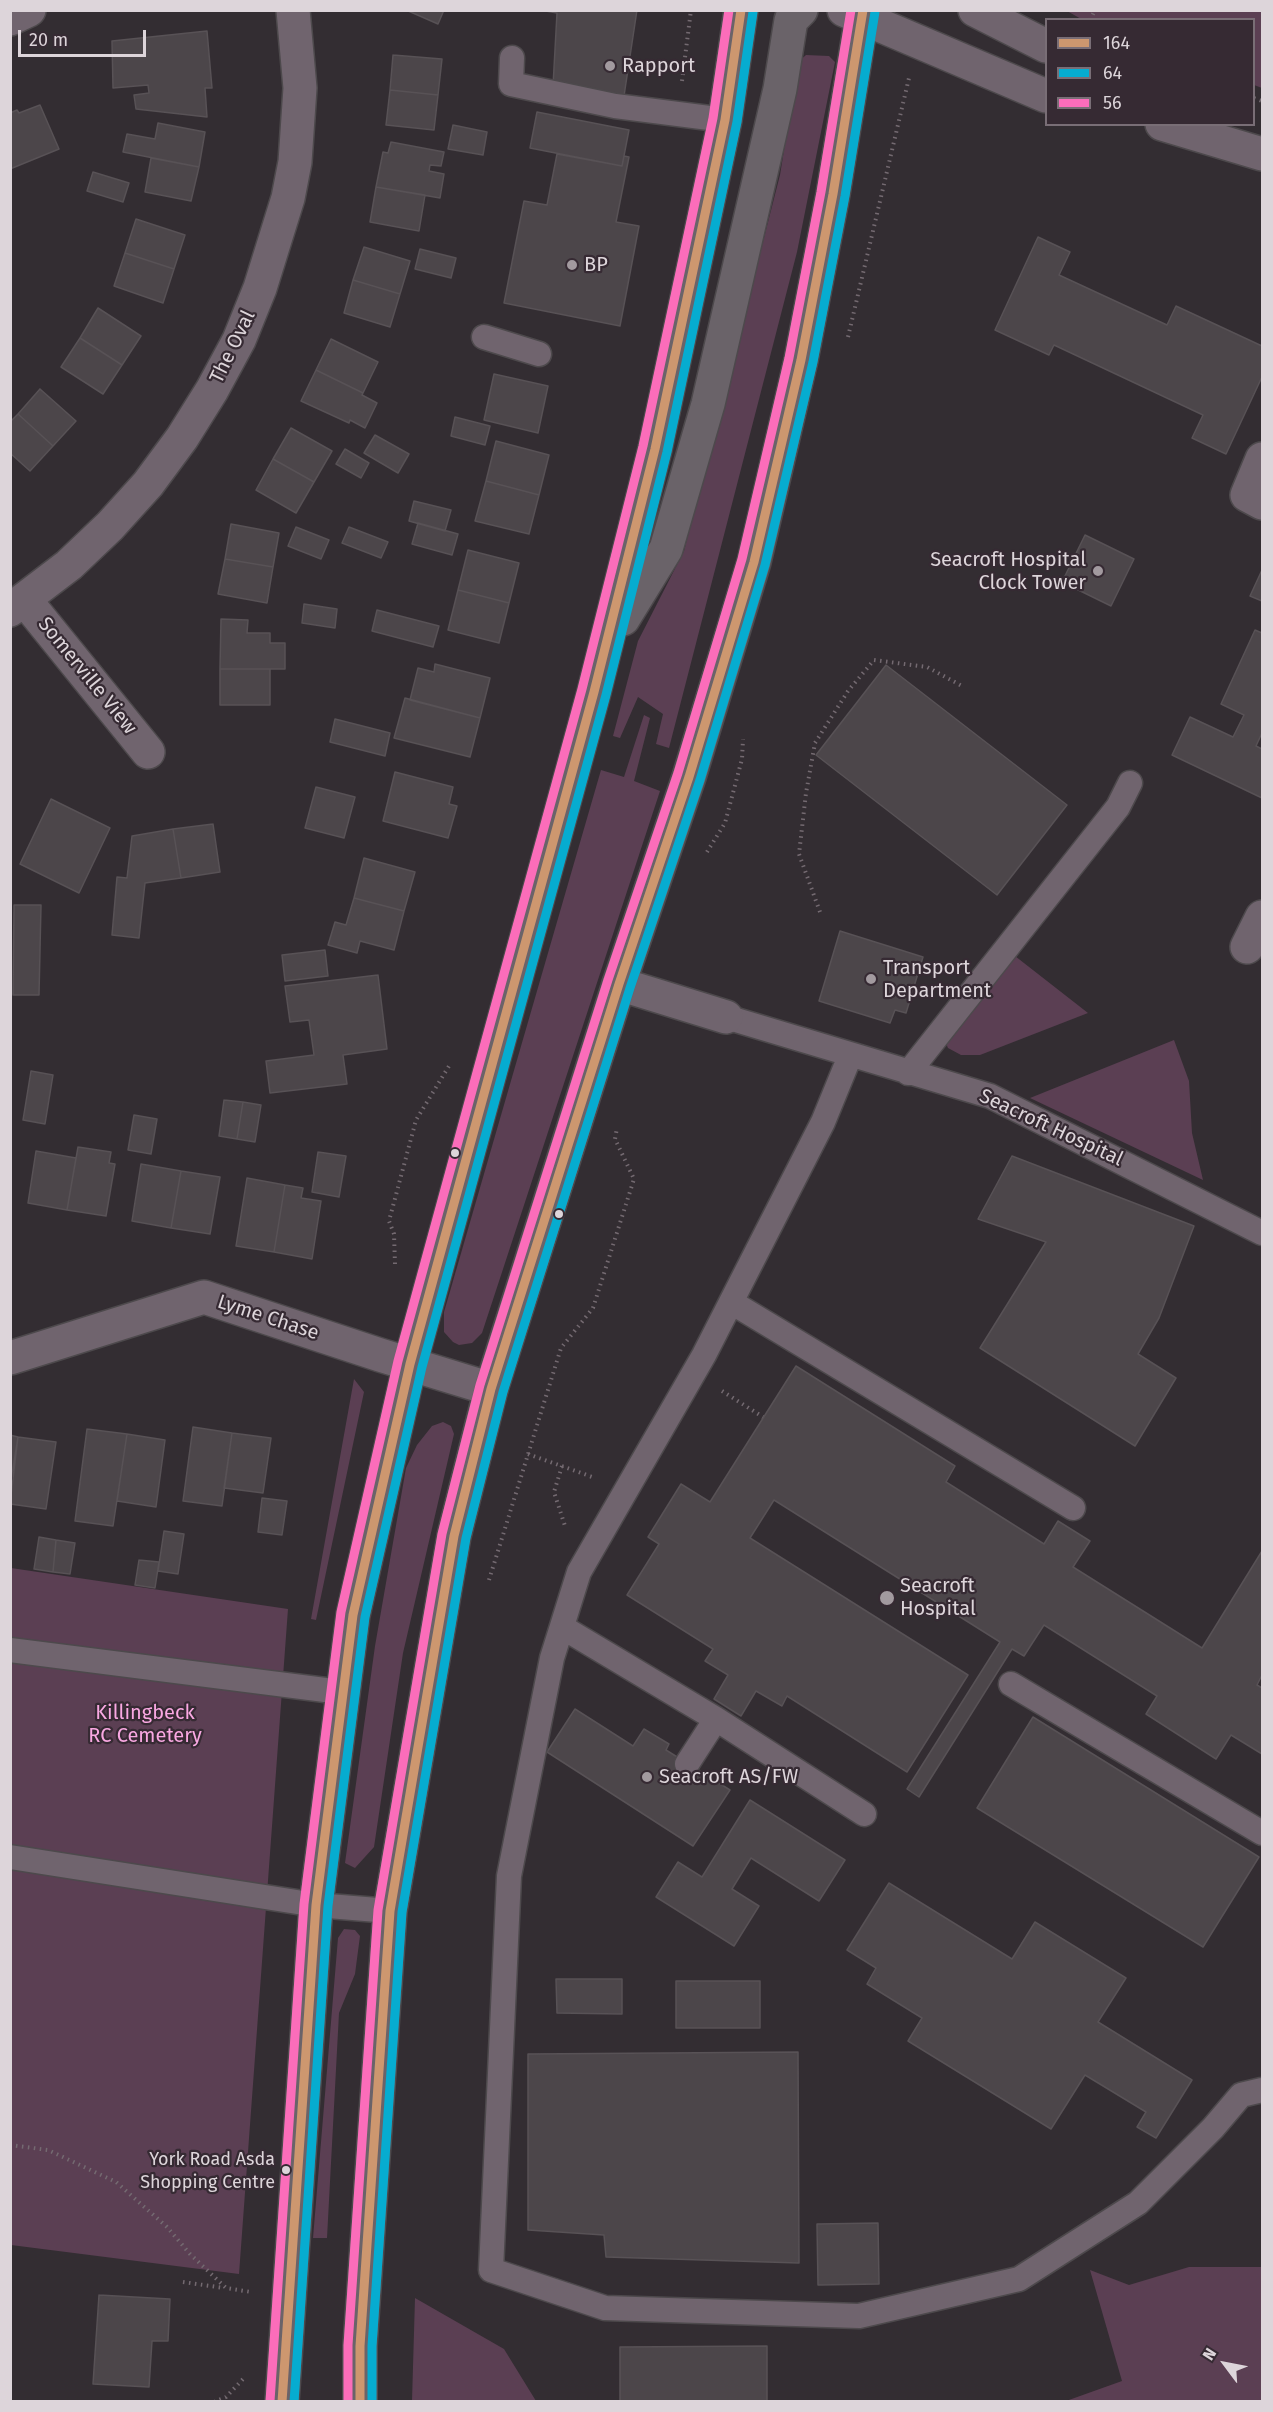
<!DOCTYPE html>
<html>
<head>
<meta charset="utf-8">
<style>
	body { margin:0 }
	#map { position:relative; width:1273px; height:2412px; overflow:hidden; background:#332d32; font-family:"Fira Sans",sans-serif }
	canvas { display:block }
	.frame { position:absolute; inset:0; border:12px solid #ddd5da; pointer-events:none }
	.legend { position:absolute; left:1045px; top:18px; width:210px; height:108px; box-sizing:border-box; background:#362a33; border:2px solid #796e76; margin:0; padding:8px 10px; list-style:none; font-size:18px; color:#ddd5da }
	.legend li { display:flex; align-items:center; gap:12px; height:30px }
	.legend b { width:30px; border:2px solid #796e76 }
	.north { position:absolute; left:1195px; top:2334px; width:60px; height:60px; -webkit-text-stroke:4px #362a33; paint-order:stroke; rotate:302deg; font-size:16px; font-weight:700; line-height:24px; text-align:center; color:#ddd5da }
	.north::after { content:''; display:block; margin:auto; width:21px; height:27px; background:#ddd5da; clip-path:polygon(50% 0,100% 100%,50% 72%,0 100%) }
	.scale { position:absolute; left:18px; top:30px; width:128px; height:27px; box-sizing:border-box; border:3px solid #ddd5da; border-top:0; padding-left:8px; font-size:18px; line-height:21px; white-space:nowrap; color:#ddd5da; -webkit-text-stroke:4px #362a33; paint-order:stroke }
</style>
</head>
<body>
<div id="map">
<canvas width="1273" height="2412"></canvas>
<div class="frame"></div>
<ul class="legend">
<li><b style="height:8px;background:#cd976f"></b>164</li>
<li><b style="height:8px;background:#06acd0"></b>64</li>
<li><b style="height:8px;background:#fb6dba"></b>56</li>
</ul>
<div class="north">N</div>
<div class="scale">20 m</div>
</div>
<script>
const ctx = document.querySelector('canvas').getContext('2d');
ctx.lineJoin = 'round';
function fillPath(path, color) {
  ctx.fillStyle = color;
  ctx.fill(path, 'evenodd');
}
function toPath(rows) {
  const path = new Path2D();
  for (const r of rows) {
    path.moveTo(r[0], r[1]);
    for (let i = 2; i < r.length; i += 2) path.lineTo(r[i], r[i + 1]);
  }
  return path;
}
function stroke(path, color, width, dash) {
  ctx.strokeStyle = color;
  ctx.lineWidth = width;
  ctx.lineCap = dash ? 'butt' : 'round';
  ctx.setLineDash(dash || []);
  ctx.stroke(path);
}
function write(font, color, halo, rows, align = 'center') {
  ctx.font = font + ' "Fira Sans",sans-serif';
  ctx.lineWidth = 4.5;
  ctx.setLineDash([]);
  ctx.textBaseline = 'middle';
  ctx.strokeStyle = halo;
  ctx.fillStyle = color;
  for (const [text, x, y, turn = 0] of rows) {
    ctx.save();
    ctx.translate(x, y);
    ctx.rotate((+turn || 0) * Math.PI / 180);
    ctx.textAlign = isNaN(turn) ? turn : align;
    if (halo) ctx.strokeText(text, 0, 0);
    ctx.fillText(text, 0, 0);
    ctx.restore();
  }
}
fillPath(toPath([
	[1067,11,1262,11,1262,88,1254,85,1254,20,1083,20],
	[806,55,829,56,835,62,797,252,669,748,656,744,663,714,638,697,620,738,613,736,638,641,684,551,780,175,798,62],
	[644,715,650,718,634,781,660,791,482,1333,472,1343,459,1345,453,1342,444,1332,444,1312,601,770,624,777],
	[1015,956,1088,1013,980,1055,961,1055,948,1048,944,1039],
	[1174,1040,1189,1081,1192,1133,1203,1180,1030,1098],
	[354,1379,364,1392,316,1620,311,1619],
	[443,1422,451,1426,454,1434,403,1653,374,1847,355,1868,345,1863,375,1646,406,1468,417,1445,432,1426],
	[11,1568,288,1609,239,2274,11,2245],
	[344,1929,355,1930,360,1936,355,1974,339,2013,327,2238,313,2238,338,1938],
	[1189,2267,1262,2267,1262,2401,1066,2401,1122,2381,1090,2270,1129,2285],
	[415,2298,504,2349,536,2401,412,2401]
]), '#5b3f53');
const building = toPath([
	[406,10,444,10,438,24,406,10],
	[540,10,637,10,624,96,553,86,557,13,540,10],
	[207,31,212,88,205,88,207,117,136,109,134,95,149,93,148,85,113,88,112,41,207,31],
	[393,55,442,59,438,95,390,90,393,55],
	[390,90,438,95,434,130,386,125,390,90],
	[40,105,59,149,10,169,10,113,17,110,19,113,40,105],
	[537,112,629,130,622,166,530,148,537,112],
	[158,123,205,132,199,167,123,152,127,134,155,139,158,123],
	[453,125,487,132,483,155,448,149,453,125],
	[391,142,444,152,441,166,430,165,429,171,444,174,440,198,376,187,383,152,388,153,391,142],
	[557,154,622,166,624,156,629,157,616,222,639,226,620,326,504,303,524,201,547,205,557,154],
	[151,158,199,167,191,201,145,192,151,158],
	[93,172,129,183,123,202,87,191,93,172],
	[376,187,425,195,419,231,370,222,376,187],
	[136,219,185,235,174,269,125,253,136,219],
	[1038,237,1070,252,1059,275,1167,325,1176,306,1262,346,1262,377,1226,454,1192,438,1203,415,1054,345,1049,355,995,330,1038,237],
	[364,247,410,261,400,294,353,280,364,247],
	[420,249,456,258,451,278,415,269,420,249],
	[125,253,174,269,163,303,114,286,125,253],
	[353,280,400,294,390,327,344,313,353,280],
	[98,308,141,336,122,365,80,338,98,308],
	[80,338,122,365,103,394,61,367,80,338],
	[331,339,378,362,363,393,316,370,331,339],
	[316,370,363,393,362,395,377,403,365,428,350,420,349,423,301,401,316,370],
	[494,374,548,386,538,433,484,420,494,374],
	[40,389,76,421,53,446,18,414,40,389],
	[18,414,53,446,30,471,10,453,10,422,18,414],
	[455,417,490,426,485,445,451,436,455,417],
	[291,428,332,451,314,482,273,459,291,428],
	[375,435,409,454,398,473,364,453,375,435],
	[496,441,549,455,539,495,486,481,496,441],
	[345,449,369,463,361,478,336,464,345,449],
	[273,459,314,482,296,513,256,490,273,459],
	[486,481,539,495,529,534,475,521,486,481],
	[414,501,451,510,445,531,409,521,414,501],
	[418,523,458,534,452,555,412,544,418,523],
	[231,524,279,533,273,567,225,559,231,524],
	[296,527,329,540,321,559,288,546,296,527],
	[349,527,388,542,381,558,342,543,349,527],
	[1085,535,1134,559,1111,606,1062,582,1085,535],
	[468,550,519,563,509,603,458,590,468,550],
	[225,559,273,567,267,603,218,594,225,559],
	[1262,570,1262,601,1250,596,1262,570],
	[458,590,509,603,499,643,448,630,458,590],
	[304,604,337,609,335,628,302,623,304,604],
	[377,610,439,626,433,647,372,631,377,610],
	[221,619,248,620,247,633,270,633,270,643,285,643,285,669,220,669,221,619],
	[1255,630,1262,633,1262,733,1256,746,1262,749,1262,798,1172,755,1190,717,1233,737,1244,715,1221,704,1255,630],
	[435,664,490,678,480,718,410,700,418,668,434,672,435,664],
	[886,665,1067,805,997,895,816,755,886,665],
	[220,669,270,669,270,705,220,705,220,669],
	[405,698,480,718,470,757,394,738,405,698],
	[335,719,390,733,385,756,330,742,335,719],
	[395,772,453,787,449,804,457,806,448,838,383,821,395,772],
	[316,787,355,797,344,838,305,828,316,787],
	[51,799,110,828,79,893,20,864,51,799],
	[213,824,220,872,181,878,173,829,213,824],
	[173,829,181,878,145,883,139,938,112,935,117,877,127,878,132,836,173,829],
	[364,858,415,872,404,911,354,898,364,858],
	[354,898,404,911,394,950,360,941,357,953,328,945,335,922,346,925,354,898],
	[14,905,41,905,39,995,13,995,14,905],
	[840,931,923,957,906,1013,895,1010,890,1023,819,1001,840,931],
	[325,950,328,976,285,981,282,955,325,950],
	[378,975,387,1049,343,1055,347,1084,270,1093,266,1061,314,1055,309,1020,290,1022,285,986,378,975],
	[31,1071,53,1075,45,1124,23,1120,31,1071],
	[224,1100,243,1102,237,1139,219,1136,224,1100],
	[243,1102,261,1105,255,1142,237,1139,243,1102],
	[134,1115,157,1119,151,1154,128,1150,134,1115],
	[78,1147,111,1152,109,1163,115,1164,106,1216,67,1210,78,1147],
	[36,1151,76,1158,67,1210,28,1203,36,1151],
	[318,1152,346,1156,339,1197,312,1192,318,1152],
	[1012,1156,1194,1226,1159,1318,1138,1354,1176,1378,1135,1446,980,1348,1046,1242,978,1219,1012,1156],
	[141,1164,181,1171,171,1228,132,1221,141,1164],
	[181,1171,220,1177,210,1234,171,1228,181,1171],
	[247,1178,285,1185,274,1252,236,1246,247,1178],
	[285,1185,303,1188,301,1198,321,1201,312,1259,274,1252,285,1185],
	[796,1366,955,1466,946,1482,1044,1544,1058,1521,1090,1541,1073,1567,1202,1648,1262,1551,1262,1675,1257,1685,1262,1688,1262,1754,1231,1735,1216,1759,1146,1714,1157,1696,1044,1625,1024,1656,1012,1649,919,1797,907,1789,1000,1642,774,1500,750,1538,968,1675,907,1772,787,1696,782,1706,756,1691,741,1716,714,1699,728,1675,705,1661,713,1649,627,1595,659,1544,648,1537,681,1484,710,1502,796,1366],
	[193,1427,232,1433,222,1506,183,1501,193,1427],
	[87,1429,127,1434,113,1526,75,1521,87,1429],
	[232,1433,271,1438,263,1493,224,1488,232,1433],
	[127,1434,165,1440,156,1507,117,1501,127,1434],
	[10,1435,18,1437,10,1486,10,1435],
	[18,1437,56,1442,46,1509,10,1504,18,1437],
	[262,1498,287,1501,282,1535,258,1532,262,1498],
	[164,1531,184,1534,178,1574,158,1571,164,1531],
	[39,1537,56,1540,53,1572,34,1569,39,1537],
	[56,1540,75,1543,70,1574,53,1572,56,1540],
	[139,1560,159,1562,155,1588,135,1585,139,1560],
	[575,1709,633,1746,644,1729,669,1744,666,1750,730,1790,693,1846,547,1752,575,1709],
	[1033,1717,1259,1857,1203,1947,977,1808,1033,1717],
	[750,1800,845,1860,819,1901,751,1858,732,1889,759,1906,734,1946,656,1897,678,1862,702,1877,750,1800],
	[889,1883,1012,1959,1035,1922,1126,1978,1098,2022,1192,2080,1156,2138,1137,2127,1146,2112,1085,2075,1051,2129,908,2041,922,2018,867,1984,876,1968,847,1950,889,1883],
	[556,1979,622,1979,622,2014,557,2013,556,1979],
	[676,1981,760,1981,760,2028,676,2028,676,1981],
	[798,2052,799,2263,606,2257,604,2235,528,2230,528,2054,798,2052],
	[878,2223,879,2284,818,2285,817,2224,878,2223],
	[99,2295,170,2299,168,2341,152,2341,149,2387,93,2384,99,2295],
	[767,2346,767,2402,620,2402,620,2347,767,2346]
]);
fillPath(building, '#4c464a');
stroke(building, '#585256', 1.5);
const lane = toPath([
	[512,58,511,84,615,106,725,120],
	[484,337,539,354],
	[726,1017,990,1096,1262,1233],
	[850,1056,823,1122,704,1355,579,1572,552,1658,509,1876,491,2270,605,2308,859,2316,1019,2279,1138,2203,1213,2128,1241,2095,1262,2090],
	[908,1073,1118,807,1130,783],
	[731,1302,1073,1508],
	[562,1627,716,1719,864,1814],
	[10,1650,341,1692],
	[1011,1684,1262,1833],
	[687,1764,716,1719],
	[10,1857,316,1905,390,1911]
]);
const street = toPath([
	[844,10,1046,96],
	[975,10,1046,46],
	[10,19,29,10],
	[1162,124,1262,154],
	[1262,459,1247,495,1262,503],
	[25,600,148,752],
	[10,610,69,565,110,526,148,484,182,438,212,390,239,340,260,288,288,198,295,162,300,88,293,10],
	[1247,947,1262,917],
	[619,984,726,1017],
	[10,1358,204,1297,380,1355,491,1389]
]);
const highway = toPath([
	[623,619,666,549,708,404,780,89,791,20,801,10],
	[282,2402,316,1905,353,1615,410,1364,594,692,655,449,725,120,741,10],
	[360,2402,360,2346,390,1911,454,1536,491,1389,619,984,689,777,754,562,801,360,833,194,863,10]
]);
stroke(lane, '#4d494c', 27);
stroke(street, '#4d494c', 36);
stroke(highway, '#4d494c', 36);
stroke(toPath([
	[1090,20,1095,10],
	[682,81,691,10],
	[1254,98,1262,101],
	[848,337,909,78],
	[707,852,725,823,742,759,743,739],
	[820,912,799,854,806,793,815,743,848,691,874,660,927,667,962,686],
	[395,1264,394,1234,389,1221,416,1120,449,1066],
	[722,1391,763,1417],
	[528,1454,595,1478],
	[562,1466,554,1492,565,1526],
	[489,1580,561,1348,593,1308,634,1179,615,1139,617,1128],
	[10,2145,48,2150,116,2182,167,2227,190,2254,226,2288,251,2292],
	[183,2282,224,2288],
	[214,2402,226,2397,244,2378]
]), '#746a71', 4, [1.5, 4.5]);
stroke(lane, '#70646e', 24);
stroke(street, '#70646e', 33);
stroke(highway, '#6a6369', 33);
stroke(toPath([
	[282,2402,316,1905,353,1615,410,1364,594,692,655,449,725,120,741,10],
	[360,2402,360,2346,390,1911,454,1536,491,1389,619,984,689,777,754,562,801,360,833,194,863,10]
]), '#cd976f', 9);
stroke(toPath([
	[294,2402,328,1906,365,1617,422,1367,606,695,667,452,737,122,753,12],
	[372,2402,372,2346,402,1912,466,1538,503,1392,630,988,700,780,765,565,813,362,845,196,875,12]
]), '#06acd0', 9);
stroke(toPath([
	[270,2401,304,1904,341,1612,398,1361,582,689,643,446,713,118,729,10],
	[348,2402,348,2345,378,1910,442,1534,480,1385,608,980,678,773,742,559,789,358,821,192,851,10]
]), '#fb6dba', 9);
for (const [x, y, r, color] of [
	[610,66,6,"#a29a9f"],
	[572,265,6,"#a29a9f"],
	[1098,571,6,"#a29a9f"],
	[871,979,6,"#a29a9f"],
	[455,1153,5,"#ddd5da"],
	[559,1214,5,"#ddd5da"],
	[887,1598,8,"#a29a9f"],
	[647,1777,6,"#a29a9f"],
	[286,2170,5,"#ddd5da"]
]) {
  const dot = new Path2D();
  dot.arc(x, y, r, 0, 2 * Math.PI);
  ctx.fillStyle = color;
  ctx.fill(dot);
  stroke(dot, '#362a33', 2);
}
write('18px', '#ddd5da', '#362a33', [
	["York Road Asda",275,2160],
	["Shopping Centre",275,2183]
], 'right');
write('20px', '#ddd5da', '#362a33', [
	["Rapport",622,66],
	["BP",584,265],
	["Seacroft Hospital",1086,560,"right"],
	["Clock Tower",1086,583,"right"],
	["Transport",883,968],
	["Department",883,991],
	["Seacroft",900,1586],
	["Hospital",900,1609],
	["Seacroft AS/FW",659,1777]
], 'left');
write('20px', '#ddd5da', '#362a33', [
	["The Oval",233,347,-64],
	["Somerville View",87,676,51],
	["Seacroft Hospital",1051,1128,25],
	["Lyme Chase",268,1318,18]
]);
write('20px', '#f9a8e2', '#362a33', [
	["Killingbeck",145,1713],
	["RC Cemetery",145,1736]
]);
</script>
</body>
</html>
